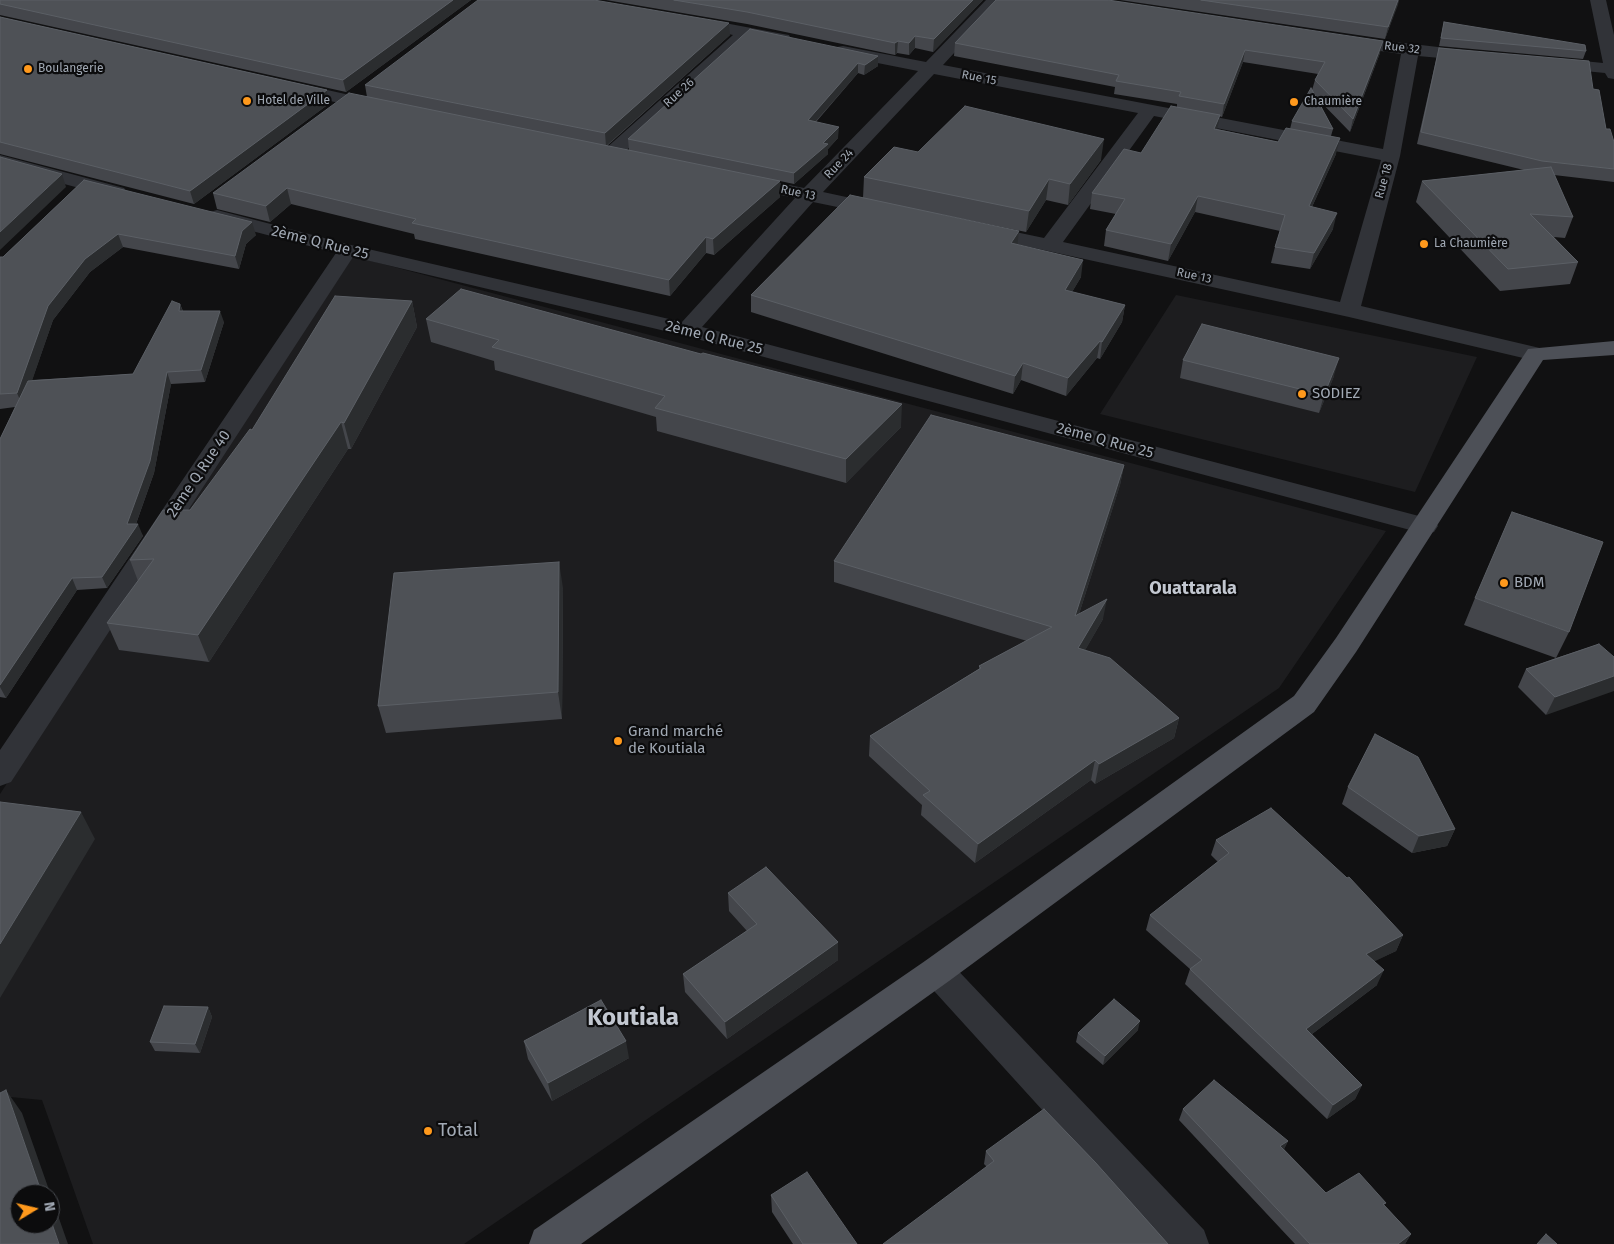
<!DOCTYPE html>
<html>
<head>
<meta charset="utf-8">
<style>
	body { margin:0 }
	#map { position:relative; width:1614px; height:1244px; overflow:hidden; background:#111112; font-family:"Fira Sans",sans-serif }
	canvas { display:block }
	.north { position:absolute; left:10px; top:1184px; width:50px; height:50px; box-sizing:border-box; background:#0c0c0d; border:1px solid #484b50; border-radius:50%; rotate:81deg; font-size:14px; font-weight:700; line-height:20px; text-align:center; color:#a1a9b4 }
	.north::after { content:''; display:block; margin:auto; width:18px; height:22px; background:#ff991c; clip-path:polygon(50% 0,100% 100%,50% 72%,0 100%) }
</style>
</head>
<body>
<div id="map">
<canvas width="1614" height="1244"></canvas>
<div class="north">N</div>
</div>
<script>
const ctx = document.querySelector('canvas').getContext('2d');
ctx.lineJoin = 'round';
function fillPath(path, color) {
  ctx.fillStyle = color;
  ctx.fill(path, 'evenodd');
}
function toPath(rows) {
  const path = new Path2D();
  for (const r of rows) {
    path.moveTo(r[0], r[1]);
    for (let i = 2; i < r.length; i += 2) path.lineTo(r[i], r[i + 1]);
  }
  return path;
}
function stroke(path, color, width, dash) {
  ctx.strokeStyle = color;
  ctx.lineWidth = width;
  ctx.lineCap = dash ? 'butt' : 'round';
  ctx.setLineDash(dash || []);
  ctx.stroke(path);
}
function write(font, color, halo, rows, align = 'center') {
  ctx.font = font + ' "Fira Sans",sans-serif';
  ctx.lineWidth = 4.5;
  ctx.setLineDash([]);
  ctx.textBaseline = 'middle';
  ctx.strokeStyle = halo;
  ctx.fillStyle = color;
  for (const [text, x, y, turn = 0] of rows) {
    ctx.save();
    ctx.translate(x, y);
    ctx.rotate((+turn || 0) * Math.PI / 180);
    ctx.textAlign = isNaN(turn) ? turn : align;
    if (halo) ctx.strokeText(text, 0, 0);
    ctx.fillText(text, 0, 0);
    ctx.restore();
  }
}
fillPath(toPath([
	[353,256,1386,531,1279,688,464,1244,93,1244,42,1100,0,1096,0,794],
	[1176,295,1477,357,1415,492,1100,414]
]), '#1d1d1f');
fillPath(toPath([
	[986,0,1003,0,943,65,1383,149,1401,54,1339,45,1337,41,1339,37,1345,36,1480,52,1483,56,1480,60,1474,61,1418,56,1400,156,1361,306,1544,349,1547,354,1544,359,1536,361,1349,317,975,235,972,231,975,227,982,225,1044,238,1138,113,934,74,823,192,888,206,891,210,888,214,881,216,813,202,702,327,1434,520,1438,526,1434,532,1425,534,682,335,353,257,11,782,0,786,0,750,336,253,210,220,207,216,210,212,217,210,351,245,682,322,795,198,737,186,734,182,737,178,744,176,804,188,918,71,837,55,835,51,837,47,843,46,926,62,986,0],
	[1154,116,1381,160,1340,302,1063,242,1154,116],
	[1590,0,1606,0,1614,35,1614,79,1608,78,1605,73,1554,68,1548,67,1545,63,1548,59,1554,58,1603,63,1590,0],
	[693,17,783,34,789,35,791,39,789,43,783,44,749,38,618,158,611,160,604,158,602,154,604,150,733,35,687,25,685,22,687,19,693,17],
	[292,82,385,103,388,107,385,111,379,112,286,91,283,87,286,83,292,82],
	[0,155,124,188,127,192,124,196,117,198,0,167,0,155],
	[937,956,949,961,1204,1230,1209,1244,1164,1244,925,981,920,971,925,961,937,956]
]), '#313338');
fillPath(toPath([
	[1614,341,1614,355,1543,360,1356,652,1314,712,949,981,581,1244,529,1244,534,1230,925,961,1294,696,1336,638,1528,349,1614,341]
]), '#4d5057');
fillPath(toPath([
	[0,0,471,0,346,92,0,15],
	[606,0,983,0,933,52,915,48,909,55,897,53,895,55,747,24],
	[1120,0,1399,0,1385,39],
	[0,17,327,90,330,103,194,204,0,154],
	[1444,22,1586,51,1583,59,1439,46],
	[730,35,607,146,629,150,628,139,878,56,878,66,864,75,858,73,816,122,838,138,828,149,828,154,794,184,780,181,780,197,714,255,706,253,670,296,415,239,414,234,291,204,270,222,217,209,213,193,367,97,365,85],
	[955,43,1380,53,1350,132,1315,96,1333,129,1331,136,1336,154,1312,207,1333,229,1310,269,1271,263,1275,247,1280,231,1195,212,1168,261,1104,246,1106,230,1116,214,1090,209,1092,193,1141,153,1177,107,1177,104,1114,94,1115,87,954,56],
	[1243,62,1318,74,1315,80,1312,90,1292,121,1290,129,1278,142,1217,129,1219,116,1222,117],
	[1439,48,1593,89,1606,129,1614,142,1614,182,1554,175,1573,217,1565,238,1554,237,1578,262,1570,284,1500,291,1416,202,1422,181,1524,170,1417,144,1436,60],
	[918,152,1101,160,1068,205,1046,200,1026,232,939,214,1017,245,1081,277,1072,292,1125,305,1122,322,1100,359,1097,358,1066,396,1021,380,1013,394,751,312,751,295,863,198,864,177],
	[84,180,256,235,246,244,239,269,123,247,90,272,53,320,32,380,133,374,180,304,183,311,224,322,205,382,171,384,154,473,136,524,143,536,107,588,77,590,6,698,0,697,0,439,15,407,0,409,0,257,3,257],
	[412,301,417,327,351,449,348,449,209,662,119,650,107,623,138,581,130,560,190,510,252,430],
	[426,319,901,427,846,483,657,431,656,417,495,370,494,361,431,342],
	[1183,360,1334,376,1319,413,1180,378],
	[1124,465,1120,485,1079,614,1103,619,1085,650,1179,718,1174,738,1095,784,1091,780,975,863,921,815,922,805,869,756,870,736,979,669,979,666,1027,641,834,582,834,561],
	[563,588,562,719,386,733,378,706],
	[1475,598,1569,632,1556,658,1599,644,1546,715,1518,687,1526,669,1556,658,1464,625],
	[1348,787,1455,829,1447,846,1412,853,1342,804],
	[1216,840,1403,935,1396,951,1374,961,1377,985,1312,1034,1362,1085,1355,1099,1327,1119,1185,984,1190,969,1146,930,1150,915,1218,862,1211,855],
	[728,893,838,942,838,960,727,1039,685,992,683,974,747,931,729,911],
	[208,1007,212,1017,200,1053,155,1051,150,1042],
	[1138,1030,1103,1065,1076,1042,1078,1033],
	[524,1041,629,1058,552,1101,528,1059],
	[1183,1109,1288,1141,1284,1149,1326,1193,1386,1203,1384,1205,1411,1234,1405,1244,1295,1244,1179,1120],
	[986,1151,1168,1244,986,1166,984,1164],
	[771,1195,857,1244,793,1244,772,1212]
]), '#44464b');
fillPath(toPath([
	[453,0,471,0,346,92,343,80],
	[973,0,983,0,933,52,934,39],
	[1398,0,1399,0,1398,5,1385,39,1388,27],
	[729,23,730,35,606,146,605,133],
	[915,36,915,48,909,55,909,43],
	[898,41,897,53,895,55,895,43],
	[1383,41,1380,53,1350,132,1353,119],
	[1245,50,1243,62,1222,117,1224,104],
	[878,56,878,66,864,75,865,65],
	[858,63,858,73,808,130,808,120],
	[327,90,330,103,194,204,190,191],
	[1220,115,1217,131,1214,129],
	[839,127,838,138,828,149,828,154,794,184,794,173],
	[1340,138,1336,154,1305,222,1309,206],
	[1104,139,1101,160,1068,205,1070,184],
	[62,174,66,187,0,250,0,232],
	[1049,179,1046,200,1026,232,1029,211],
	[780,181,780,197,714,255,713,239],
	[287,188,291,204,270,222,266,206],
	[1198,196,1195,212,1168,261,1171,244],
	[1337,213,1333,229,1310,269,1314,253],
	[252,222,256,235,246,244,239,269,235,256,242,231],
	[1019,231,1017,248,1011,243],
	[118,234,123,247,90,272,53,320,23,407,17,393,48,306,85,259],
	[706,237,706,253,670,296,669,280],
	[1083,260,1081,277,1063,307,1065,290],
	[412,301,417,327,351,449,344,423],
	[180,304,184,315,179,311],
	[1125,305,1122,322,1100,359,1102,342],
	[220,311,224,322,205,382,201,370],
	[1100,341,1097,358,1066,396,1068,378],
	[1339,358,1334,376,1319,413,1324,395],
	[1023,363,1021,380,1013,394,1015,376],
	[167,372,171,384,154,473,133,532,138,524,143,536,107,588,102,577,127,524],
	[902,404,901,427,846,483,846,459],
	[341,422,348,449,209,662,198,635],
	[1124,465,1120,485,1072,636,1075,616],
	[559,562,563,588,562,719,558,692],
	[72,578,77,590,6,698,0,687,0,685],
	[1107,599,1103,619,1075,668,1078,648],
	[1614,676,1614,691,1546,715,1555,697],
	[1179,718,1174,738,1095,784,1099,764],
	[1095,760,1091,780,975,863,978,844],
	[81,812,95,839,0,998,0,944],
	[1455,829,1447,846,1412,853,1419,836],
	[1403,935,1396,951,1359,969,1366,954],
	[838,942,838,960,727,1039,725,1022],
	[1384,970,1377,985,1300,1043,1306,1029],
	[208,1007,212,1017,200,1053,195,1044],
	[1140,1021,1138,1030,1103,1065,1105,1056],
	[626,1041,629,1058,552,1101,548,1083],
	[1362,1085,1355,1099,1327,1119,1333,1105],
	[6,1090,22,1113,68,1244,59,1244,50,1218,50,1194,42,1194],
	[1288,1141,1283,1151,1280,1146],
	[1411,1234,1405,1244,1398,1244]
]), '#2b2d2f');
const building = toPath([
	[0,0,453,0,343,80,0,4,0,0],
	[478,0,594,0,729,23,605,133,365,85,478,0],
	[674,0,973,0,934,39,915,36,909,43,898,41,895,43,747,12,674,0],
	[996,0,1108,0,1383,41,1353,119,1315,80,1325,62,1245,50,1224,104,1179,96,1181,92,1116,81,1119,75,955,43,996,0],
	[1201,0,1398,0,1388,27,1201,0],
	[0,17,327,90,190,191,0,142,0,17],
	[1444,22,1585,45,1586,51,1441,38,1444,22],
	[750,29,878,56,865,65,858,63,808,120,839,127,823,143,828,144,794,173,628,139,750,29],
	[1439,48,1589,61,1593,89,1599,90,1606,129,1610,129,1614,142,1614,169,1542,161,1421,132,1439,48],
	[1311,88,1333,129,1292,121,1311,88],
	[349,93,780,181,713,239,706,237,669,280,412,223,416,219,287,188,266,206,213,193,349,93],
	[965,106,1104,139,1070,184,1049,179,1029,211,864,177,894,147,918,152,965,106],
	[1171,106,1220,115,1214,129,1278,142,1286,128,1340,138,1309,206,1337,213,1314,253,1275,247,1285,215,1198,196,1171,244,1106,230,1125,199,1092,193,1124,149,1141,153,1171,106],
	[0,157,62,174,0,232,0,157],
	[1551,167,1573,217,1530,214,1578,262,1508,269,1422,181,1551,167],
	[84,180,252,222,242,231,235,256,118,234,85,259,48,306,17,393,0,394,0,257,3,257,84,180],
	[850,195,1019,231,1011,243,1083,260,1065,290,1125,305,1102,342,1100,341,1068,378,1023,363,1015,376,751,295,850,195],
	[461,289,701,354,703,353,902,404,846,459,655,408,665,396,492,347,499,340,426,319,461,289],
	[335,296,412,301,344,423,341,422,198,635,107,623,154,559,130,560,163,510,190,510,250,429,252,430,335,296],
	[172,301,180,304,179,311,220,311,201,370,167,372,150,461,127,524,138,524,102,577,72,578,0,685,0,439,28,381,133,374,172,301],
	[1202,324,1339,358,1324,395,1183,360,1202,324],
	[931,415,1124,465,1075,616,1107,599,1078,648,1110,658,1179,718,1099,764,1095,760,978,844,923,795,930,791,870,736,981,668,979,666,1052,627,834,561,931,415],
	[1512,512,1603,542,1569,632,1475,598,1512,512],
	[559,562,558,692,378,706,394,573,559,562],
	[1599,644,1614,657,1614,676,1555,697,1526,669,1599,644],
	[1375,734,1418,757,1455,829,1419,836,1348,787,1375,734],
	[0,802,81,812,0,944,0,802],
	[1271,808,1347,878,1349,877,1403,935,1366,954,1384,970,1306,1029,1362,1085,1333,1105,1190,969,1202,960,1150,915,1229,853,1216,840,1271,808],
	[766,867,838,942,725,1022,683,974,757,924,728,893,766,867],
	[1114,999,1140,1021,1105,1056,1078,1033,1114,999],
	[601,1000,626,1041,548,1083,524,1041,601,1000],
	[164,1006,208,1007,195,1044,150,1042,164,1006],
	[1214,1080,1288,1141,1280,1146,1326,1193,1359,1173,1386,1203,1383,1204,1411,1234,1398,1244,1310,1244,1183,1109,1214,1080],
	[6,1090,42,1194,20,1194,20,1224,50,1224,50,1218,59,1244,0,1244,0,1093,6,1090],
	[1044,1109,1095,1162,1168,1244,883,1244,994,1161,986,1151,1044,1109],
	[807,1172,857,1244,803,1244,771,1195,807,1172],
	[1546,1234,1557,1244,1537,1244,1546,1234]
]);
fillPath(building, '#4e5156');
stroke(building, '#5b5f65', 1);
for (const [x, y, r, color] of [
	[28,69,5,"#ff991c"],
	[247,101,5,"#ff991c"],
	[1294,102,5,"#ff991c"],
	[1424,244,5,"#ff991c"],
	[1302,394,5,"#ff991c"],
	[1504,583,5,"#ff991c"],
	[618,741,5,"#ff991c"],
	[428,1131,5,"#ff991c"]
]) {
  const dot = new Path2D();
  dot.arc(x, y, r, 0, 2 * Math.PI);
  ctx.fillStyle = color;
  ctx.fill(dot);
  stroke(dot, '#0c0c0d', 2);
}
write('12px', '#a1a9b4', '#0c0c0d', [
	["Rue 32",1402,48,7],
	["Rue 15",979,78,11],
	["Rue 26",679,93,-42],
	["Rue 24",839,164,-46],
	["Rue 18",1384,181,-75],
	["Rue 13",798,193,12],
	["Rue 13",1194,276,12]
]);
write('12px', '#a1a9b4', '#0c0c0d', [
	["Boulangerie",38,69],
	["Hotel de Ville",257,101],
	["Chaumière",1304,102],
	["La Chaumière",1434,244]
], 'left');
write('15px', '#a1a9b4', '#0c0c0d', [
	["2ème Q Rue 25",320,243,14],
	["2ème Q Rue 25",714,338,14],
	["2ème Q Rue 25",1105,441,15],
	["2ème Q Rue 40",199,474,-56]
]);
write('15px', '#a1a9b4', '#0c0c0d', [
	["SODIEZ",1312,394],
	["BDM",1514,583],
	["Grand marché",628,732],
	["de Koutiala",628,749]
], 'left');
write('bold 18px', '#c2c7d0', '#0c0c0d', [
	["Ouattarala",1193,589]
]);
write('18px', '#a1a9b4', '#0c0c0d', [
	["Total",438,1131]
], 'left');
write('bold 24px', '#c2c7d0', '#0c0c0d', [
	["Koutiala",633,1018]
]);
</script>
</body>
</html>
